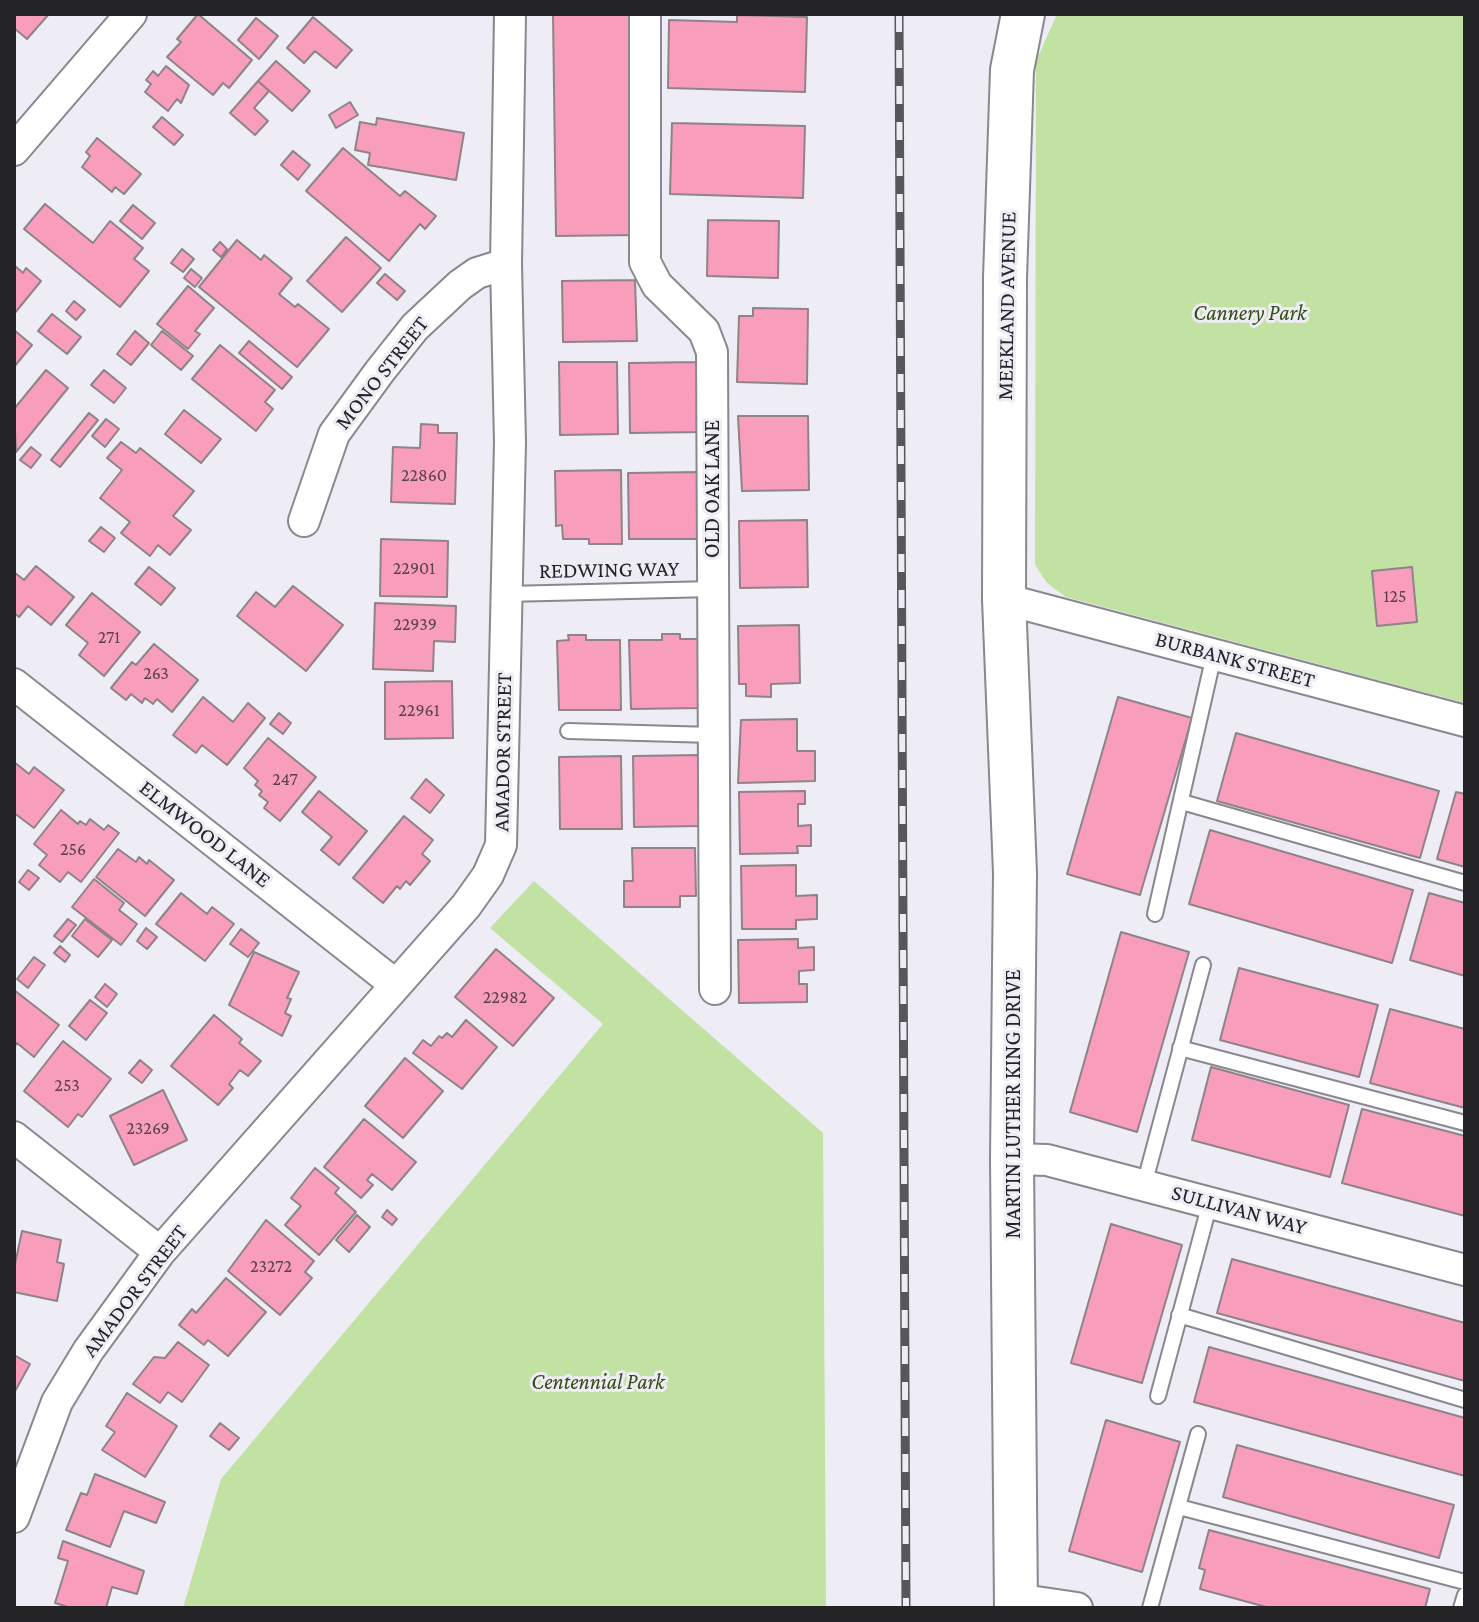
<!DOCTYPE html>
<html>
<head>
<meta charset="utf-8">
<style>
	body { margin:0 }
	#map { position:relative; width:1479px; height:1622px; overflow:hidden; background:#eeecf5; font-family:"Crimson Pro",serif }
	canvas { display:block }
	.frame { position:absolute; inset:0; border:16px solid #242326; pointer-events:none }
</style>
</head>
<body>
<div id="map">
<canvas width="1479" height="1622"></canvas>
<div class="frame"></div>
</div>
<script>
const ctx = document.querySelector('canvas').getContext('2d');
ctx.lineJoin = 'round';
function fillPath(path, color) {
  ctx.fillStyle = color;
  ctx.fill(path, 'evenodd');
}
function toPath(rows) {
  const path = new Path2D();
  for (const r of rows) {
    path.moveTo(r[0], r[1]);
    for (let i = 2; i < r.length; i += 2) path.lineTo(r[i], r[i + 1]);
  }
  return path;
}
function stroke(path, color, width, dash) {
  ctx.strokeStyle = color;
  ctx.lineWidth = width;
  ctx.lineCap = dash ? 'butt' : 'round';
  ctx.setLineDash(dash || []);
  ctx.stroke(path);
}
function write(font, color, halo, rows, align = 'center') {
  ctx.font = font + ' "Crimson Pro",serif';
  ctx.lineWidth = 6;
  ctx.setLineDash([]);
  ctx.textBaseline = 'middle';
  ctx.strokeStyle = halo;
  ctx.fillStyle = color;
  for (const [text, x, y, turn = 0] of rows) {
    ctx.save();
    ctx.translate(x, y);
    ctx.rotate((+turn || 0) * Math.PI / 180);
    ctx.textAlign = isNaN(turn) ? turn : align;
    if (halo) ctx.strokeText(text, 0, 0);
    ctx.fillText(text, 0, 0);
    ctx.restore();
  }
}
fillPath(toPath([
	[1057,14,1465,14,1465,703,1066,597,1047,583,1035,565,1036,61],
	[534,881,823,1133,826,1608,183,1608,221,1479,603,1024,490,928]
]), '#c1e2a3');
const building = toPath([
	[14,14,49,14,27,39,14,28,14,14],
	[198,14,252,60,229,88,223,83,213,95,167,57,181,42,177,39,198,14],
	[553,14,634,14,637,235,556,236,553,14],
	[737,15,807,17,805,92,668,88,669,20,737,22,737,15],
	[313,17,352,50,336,68,315,51,304,63,287,48,313,17],
	[256,18,278,36,259,59,238,40,256,18],
	[276,61,310,91,292,111,258,81,276,61],
	[166,66,189,85,181,103,177,99,168,111,145,92,151,84,146,80,153,71,158,76,166,66],
	[258,81,269,91,254,108,268,121,255,135,230,113,258,81],
	[350,102,358,115,336,128,329,115,350,102],
	[162,117,183,135,174,145,153,127,162,117],
	[377,118,464,133,456,180,368,165,370,153,355,150,360,122,376,125,377,118],
	[672,123,805,126,803,198,670,194,672,123],
	[97,138,141,174,124,194,115,187,112,192,82,167,90,156,86,152,97,138],
	[343,148,400,196,405,191,436,216,425,229,420,224,389,261,306,191,343,148],
	[293,151,310,165,298,180,281,165,293,151],
	[45,204,93,243,110,221,143,248,134,259,149,271,120,307,24,229,45,204],
	[133,205,155,223,142,239,120,221,133,205],
	[708,220,779,221,778,278,707,276,708,220],
	[346,237,381,268,342,312,307,281,346,237],
	[237,240,261,260,264,255,292,278,279,294,295,307,298,304,329,329,297,367,199,287,237,240],
	[220,242,227,249,221,257,213,250,220,242],
	[182,249,194,259,183,272,171,263,182,249],
	[14,265,23,273,26,268,41,281,14,314,14,265],
	[191,269,202,278,195,287,184,278,191,269],
	[385,274,405,291,397,300,377,283,385,274],
	[635,280,637,341,563,342,562,281,635,280],
	[188,286,214,308,195,331,200,334,188,349,157,324,188,286],
	[74,301,85,310,76,320,66,311,74,301],
	[753,308,808,309,807,384,737,382,739,316,753,316,753,308],
	[52,314,81,337,67,354,38,331,52,314],
	[14,330,32,345,14,367,14,330],
	[135,331,149,343,131,365,117,354,135,331],
	[162,331,193,356,181,370,151,345,162,331],
	[249,341,292,377,282,389,239,353,249,341],
	[220,345,275,390,265,402,273,409,256,431,192,379,220,345],
	[559,362,617,362,618,434,560,435,559,362],
	[697,362,702,432,630,433,629,363,697,362],
	[46,370,68,388,16,452,14,409,46,370],
	[104,370,126,388,114,403,91,385,104,370],
	[184,410,221,439,201,463,165,434,184,410],
	[89,413,98,420,60,467,51,460,89,413],
	[738,416,808,416,809,490,742,491,738,416],
	[106,419,119,429,105,447,92,436,106,419],
	[421,424,438,425,438,433,457,433,455,504,391,502,393,447,420,448,421,424],
	[121,442,136,453,140,448,194,491,173,516,191,530,170,555,158,545,150,556,121,533,130,522,100,498,122,470,107,458,121,442],
	[31,447,41,455,31,468,20,460,31,447],
	[621,470,622,544,589,544,589,539,563,539,562,525,556,526,555,471,621,470],
	[699,472,700,539,629,539,628,473,699,472],
	[807,520,808,587,740,588,739,521,807,520],
	[101,527,115,538,104,552,89,541,101,527],
	[381,539,448,541,447,597,380,596,381,539],
	[36,566,74,597,51,625,28,606,19,617,14,613,14,572,24,580,36,566],
	[149,567,175,588,161,605,135,584,149,567],
	[1412,567,1417,622,1377,626,1372,571,1412,567],
	[293,586,343,625,306,671,237,616,256,592,275,607,293,586],
	[92,593,140,632,104,676,79,655,88,643,66,625,92,593],
	[375,603,456,606,455,642,434,641,433,671,373,669,375,603],
	[799,625,800,683,771,684,771,697,746,696,746,684,739,684,738,626,799,625],
	[662,634,680,634,680,639,700,639,701,708,631,709,629,640,662,640,662,634],
	[568,635,586,635,586,640,620,640,621,710,559,710,557,641,569,640,568,635],
	[154,644,198,680,172,712,157,699,153,704,145,698,142,703,131,694,126,700,111,688,132,662,136,665,154,644],
	[452,681,453,738,385,739,385,682,452,681],
	[203,697,233,722,248,703,265,718,227,765,202,745,196,753,173,735,203,697],
	[1118,697,1192,718,1140,895,1067,874,1118,697],
	[279,713,291,723,283,734,270,724,279,713],
	[797,719,797,751,815,751,815,781,738,783,741,720,797,719],
	[1236,733,1439,791,1420,858,1217,801,1236,733],
	[268,738,316,777,280,821,264,808,268,802,259,795,262,791,255,785,258,781,244,768,268,738],
	[700,755,701,826,634,827,633,756,700,755],
	[621,756,622,829,560,829,559,757,621,756],
	[14,762,29,774,34,767,64,790,34,828,14,813,14,762],
	[426,779,444,795,430,813,411,798,426,779],
	[319,791,367,831,339,865,321,850,332,837,302,812,319,791],
	[805,791,805,804,798,804,798,826,811,825,811,846,797,846,798,853,740,854,739,792,805,791],
	[1456,792,1465,794,1465,867,1437,859,1456,792],
	[61,810,78,824,80,821,86,825,90,819,104,830,108,825,119,833,81,882,68,872,60,882,39,865,47,855,34,844,61,810],
	[404,816,433,840,422,854,430,861,410,885,406,881,400,889,397,886,383,903,353,878,404,816],
	[1210,830,1413,890,1392,963,1189,904,1210,830],
	[632,848,695,848,696,896,680,896,680,907,624,907,624,881,633,881,632,848],
	[118,849,136,862,139,857,147,864,149,860,174,880,145,916,96,877,118,849],
	[796,865,796,896,817,895,817,919,796,920,796,929,742,929,741,866,796,865],
	[28,870,39,878,29,890,19,882,28,870],
	[94,879,124,903,119,910,137,924,121,945,72,907,94,879],
	[181,893,207,914,212,907,234,924,205,961,156,924,181,893],
	[1429,893,1465,903,1465,976,1410,960,1429,893],
	[68,919,76,925,62,942,54,936,68,919],
	[85,919,112,940,98,957,72,936,85,919],
	[146,928,157,937,147,949,137,941,146,928],
	[241,929,259,943,248,957,230,944,241,929],
	[1121,932,1189,952,1137,1132,1070,1112,1121,932],
	[798,939,798,948,814,947,814,970,799,971,799,984,807,984,807,1002,739,1003,738,940,798,939],
	[60,946,70,955,65,962,54,953,60,946],
	[496,949,554,998,513,1046,455,997,496,949],
	[254,952,299,972,287,998,291,999,285,1013,291,1016,282,1036,229,1005,254,952],
	[34,957,45,965,28,988,17,979,34,957],
	[1239,968,1378,1005,1359,1077,1220,1040,1239,968],
	[105,984,117,994,107,1007,95,997,105,984],
	[14,990,59,1025,34,1057,17,1043,14,1048,14,990],
	[90,1000,107,1013,86,1040,69,1026,90,1000],
	[1390,1009,1465,1029,1465,1108,1370,1083,1390,1009],
	[214,1015,242,1039,239,1043,261,1061,248,1076,240,1070,229,1084,233,1088,218,1105,171,1066,214,1015],
	[466,1020,497,1047,462,1089,413,1053,423,1040,431,1046,439,1036,442,1038,447,1033,452,1037,466,1020],
	[63,1041,111,1079,82,1117,78,1114,68,1127,24,1091,63,1041],
	[405,1058,443,1091,403,1138,365,1106,405,1058],
	[140,1060,152,1070,142,1083,129,1073,140,1060],
	[1211,1067,1349,1105,1330,1177,1192,1140,1211,1067],
	[163,1090,187,1140,134,1165,110,1116,163,1090],
	[1362,1109,1465,1136,1465,1216,1342,1183,1362,1109],
	[364,1119,416,1162,392,1190,372,1174,367,1180,373,1185,361,1198,324,1167,364,1119],
	[315,1168,339,1188,335,1193,356,1212,319,1255,285,1225,301,1206,291,1198,315,1168],
	[387,1210,397,1219,392,1225,382,1217,387,1210],
	[357,1215,370,1227,349,1252,336,1240,357,1215],
	[266,1220,314,1261,305,1272,312,1278,280,1315,228,1271,266,1220],
	[1111,1224,1182,1245,1142,1383,1071,1363,1111,1224],
	[22,1231,61,1240,57,1262,64,1264,57,1301,14,1292,14,1269,22,1231],
	[1232,1259,1465,1323,1465,1381,1217,1313,1232,1259],
	[226,1278,266,1312,228,1356,208,1340,204,1345,179,1325,192,1309,196,1313,226,1278],
	[178,1342,209,1365,182,1402,168,1392,160,1403,133,1384,154,1357,165,1358,178,1342],
	[1209,1347,1465,1418,1465,1476,1194,1402,1209,1347],
	[14,1355,30,1364,14,1393,14,1355],
	[127,1393,177,1426,145,1477,102,1450,115,1432,106,1426,127,1393],
	[1106,1420,1180,1442,1142,1572,1069,1551,1106,1420],
	[220,1423,239,1438,229,1450,210,1436,220,1423],
	[1237,1445,1454,1505,1439,1558,1223,1497,1237,1445],
	[95,1474,165,1502,156,1523,124,1511,110,1547,66,1530,81,1493,87,1495,95,1474],
	[1209,1530,1430,1589,1425,1608,1270,1608,1200,1589,1205,1570,1199,1568,1209,1530],
	[63,1541,144,1571,137,1594,112,1587,106,1608,71,1608,55,1603,68,1561,58,1558,63,1541]
]);
fillPath(building, '#f99dbd');
stroke(building, '#8e8487', 2);
const lane = toPath([
	[506,594,713,589],
	[568,731,713,735],
	[1182,802,1465,883],
	[1155,914,1214,655],
	[1180,1048,1465,1123],
	[1144,1185,1203,965],
	[1179,1315,1465,1400],
	[1158,1396,1210,1203],
	[1179,1507,1465,1582],
	[1150,1608,1198,1434],
	[1461,1608,1465,1595]
]);
const street = toPath([
	[645,14,645,262,657,285,704,331,712,352,715,989],
	[14,150,131,14],
	[304,521,334,434,380,371,415,327,460,285,477,273,506,264],
	[1004,599,1465,721],
	[14,684,396,985],
	[14,1137,160,1252],
	[1012,1159,1047,1160,1465,1270],
	[14,1517,57,1402,88,1351,160,1252,466,906,488,875,501,845,510,442,506,264,510,14],
	[1016,1599,1077,1608]
]);
const secondary = toPath([
	[1016,1608,1012,1159,1015,873,1004,599,1005,278,1012,70,1023,14]
]);
stroke(lane, '#89878f', 18);
stroke(street, '#89878f', 34);
stroke(secondary, '#89878f', 46);
stroke(lane, '#fff', 14);
stroke(street, '#fff', 30);
stroke(secondary, '#fff', 42);
const rail = toPath([
	[899,14,906,1608]
]);
stroke(rail, '#57565a', 9);
stroke(rail, '#eeecf5', 6, [18]);
write('18px', '#59424c', null, [
	["22860",424,475],
	["22901",414,568],
	["125",1395,596],
	["22939",415,624],
	["271",109,637],
	["263",156,673],
	["22961",419,710],
	["247",285,779],
	["256",73,849],
	["22982",505,997],
	["253",67,1085],
	["23269",148,1128],
	["23272",271,1266]
]);
write('22px', '#242326', '#eeecf5', [
	["MEEKLAND AVENUE",1007,306,-89],
	["MONO STREET",382,373,-52],
	["OLD OAK LANE",712,489,-90],
	["REDWING WAY",609,570,-1],
	["BURBANK STREET",1235,660,15],
	["AMADOR STREET",503,752,-89],
	["ELMWOOD LANE",205,834,38],
	["MARTIN LUTHER KING DRIVE",1013,1104,-90],
	["SULLIVAN WAY",1239,1210,15],
	["AMADOR STREET",135,1291,-53]
]);
write('italic 22px', '#324c14', '#eeecf5', [
	["Cannery Park",1250,313],
	["Centennial Park",598,1382]
]);
</script>
</body>
</html>
